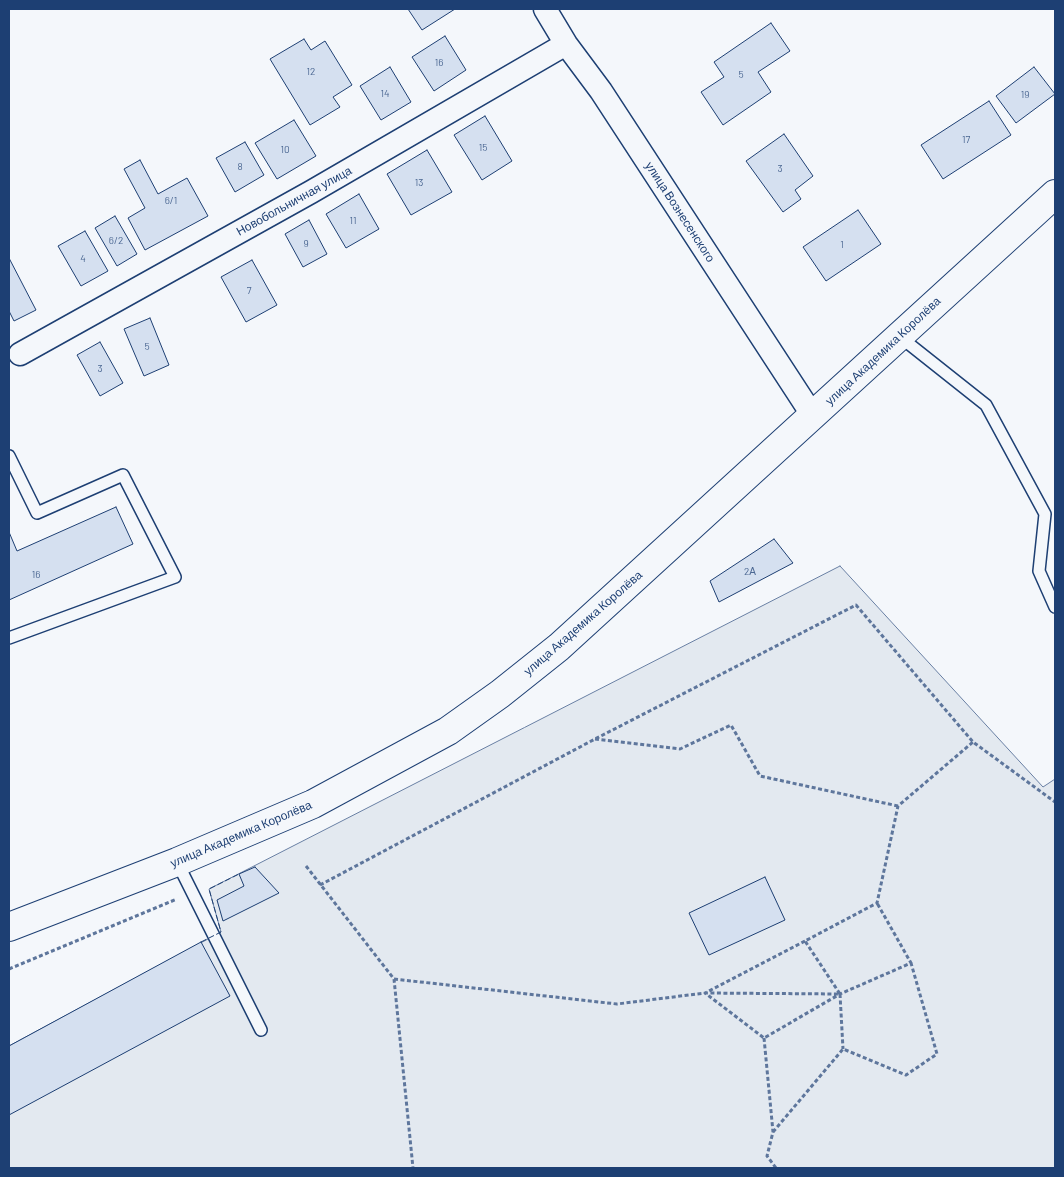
<!DOCTYPE html>
<html>
<head>
<meta charset="utf-8">
<style>
	body { margin:0 }
	#map { position:relative; width:1064px; height:1177px; overflow:hidden; background:#f4f7fb; font-family:Barlow,sans-serif }
	canvas { display:block }
	.frame { position:absolute; inset:0; border:10px solid #1d3f73; pointer-events:none }
</style>
</head>
<body>
<div id="map">
<canvas width="1064" height="1177"></canvas>
<div class="frame"></div>
</div>
<script>
const ctx = document.querySelector('canvas').getContext('2d');
ctx.lineJoin = 'round';
function fillPath(path, color) {
  ctx.fillStyle = color;
  ctx.fill(path, 'evenodd');
}
function toPath(rows) {
  const path = new Path2D();
  for (const r of rows) {
    path.moveTo(r[0], r[1]);
    for (let i = 2; i < r.length; i += 2) path.lineTo(r[i], r[i + 1]);
  }
  return path;
}
function stroke(path, color, width, dash) {
  ctx.strokeStyle = color;
  ctx.lineWidth = width;
  ctx.lineCap = dash ? 'butt' : 'round';
  ctx.setLineDash(dash || []);
  ctx.stroke(path);
}
function write(font, color, halo, rows, align = 'center') {
  ctx.font = font + ' Barlow,sans-serif';
  ctx.lineWidth = 4;
  ctx.setLineDash([]);
  ctx.textBaseline = 'middle';
  ctx.strokeStyle = halo;
  ctx.fillStyle = color;
  for (const [text, x, y, turn = 0] of rows) {
    ctx.save();
    ctx.translate(x, y);
    ctx.rotate((+turn || 0) * Math.PI / 180);
    ctx.textAlign = isNaN(turn) ? turn : align;
    if (halo) ctx.strokeText(text, 0, 0);
    ctx.fillText(text, 0, 0);
    ctx.restore();
  }
}
const green = toPath([
	[840,566,1043,787,1055,779,1055,1168,9,1168,9,1046,221,932,209,889,840,566]
]);
fillPath(green, '#e3e9f0');
stroke(green, '#687fa3', 1);
const building = toPath([
	[408,9,455,9,422,30,408,9],
	[771,23,790,51,758,72,771,92,723,125,701,92,724,77,714,62,771,23],
	[445,36,466,70,434,91,412,57,445,36],
	[304,39,311,50,325,41,352,85,333,97,340,107,310,125,270,59,304,39],
	[390,67,411,102,381,120,360,86,390,67],
	[1034,67,1055,94,1016,123,996,96,1034,67],
	[989,101,1011,135,943,179,921,145,989,101],
	[485,116,512,161,482,180,454,135,485,116],
	[294,120,316,156,277,179,255,143,294,120],
	[784,134,813,176,795,190,801,199,783,212,746,161,784,134],
	[245,142,264,175,235,192,216,158,245,142],
	[427,150,452,192,411,215,387,174,427,150],
	[140,160,158,194,187,178,208,216,145,250,128,218,145,208,124,169,140,160],
	[359,194,379,229,346,248,326,214,359,194],
	[858,210,881,244,826,281,803,247,858,210],
	[115,216,137,254,117,266,95,228,115,216],
	[309,220,327,254,303,267,285,234,309,220],
	[85,231,108,271,81,286,58,246,85,231],
	[9,258,36,310,14,321,9,311,9,258],
	[252,260,277,305,246,322,221,277,252,260],
	[150,318,169,365,144,376,124,329,150,318],
	[100,342,123,383,100,396,77,355,100,342],
	[116,507,133,544,9,600,9,532,17,551,116,507],
	[774,539,793,563,719,602,710,581,774,539],
	[255,867,279,893,223,921,217,900,244,886,239,874,255,867],
	[765,877,785,920,709,955,689,913,765,877],
	[201,942,230,996,9,1115,9,1046,201,942]
]);
fillPath(building, '#d5e0f0');
stroke(building, '#1d3f73', 1);
const lane = toPath([
	[899,336,986,405,1045,514,1039,571,1055,607],
	[9,456,37,513,123,475,175,577,9,638],
	[177,862,261,1030]
]);
const street = toPath([
	[545,9,566,44,601,91,813,416],
	[20,354,311,192,566,44]
]);
const secondary = toPath([
	[9,927,177,862,313,804,448,731,500,694,559,647,1055,194]
]);
stroke(lane, '#1d3f73', 14);
stroke(street, '#1d3f73', 25);
stroke(secondary, '#1d3f73', 30);
stroke(toPath([
	[595,739,680,749,731,725,760,776,898,806],
	[306,866,394,979,413,1168],
	[320,885,595,739,856,605,973,742,1055,802],
	[805,941,705,993,764,1038,840,994,911,963,877,903],
	[9,969,177,899],
	[394,979,617,1004,705,993,840,994,805,941,877,903,898,806,973,742],
	[840,994,843,1049],
	[764,1038,773,1132,767,1156,776,1168],
	[773,1132,843,1049,906,1075,937,1054,911,963]
]), '#5e769c', 3, [4, 2.5]);
stroke(lane, '#f4f7fb', 11);
stroke(street, '#f4f7fb', 22);
stroke(secondary, '#f4f7fb', 28);
stroke(toPath([
	[201,942,221,932,209,889,239,874]
]), '#1d3f73', 1, [6, 2.5]);
write('10px', '#4b6792', null, [
	["16",439,63],
	["12",311,72],
	["5",741,75],
	["14",385,94],
	["19",1025,95],
	["17",966,140],
	["15",483,148],
	["10",285,150],
	["8",240,167],
	["3",780,169],
	["13",419,183],
	["6/1",171,201],
	["11",353,221],
	["6/2",116,241],
	["9",306,244],
	["1",842,245],
	["4",83,259],
	["7",249,291],
	["5",147,347],
	["3",100,369],
	["2А",750,572],
	["16",36,575]
]);
write('12px', '#1d3f73', '#f4f7fb', [
	["Новобольничная улица",294,201,-29],
	["улица Вознесенского",680,212,57],
	["улица Академика Королёва",883,351,-43],
	["улица Академика Королёва",583,623,-41],
	["улица Академика Королёва",241,834,-23]
]);
</script>
</body>
</html>
